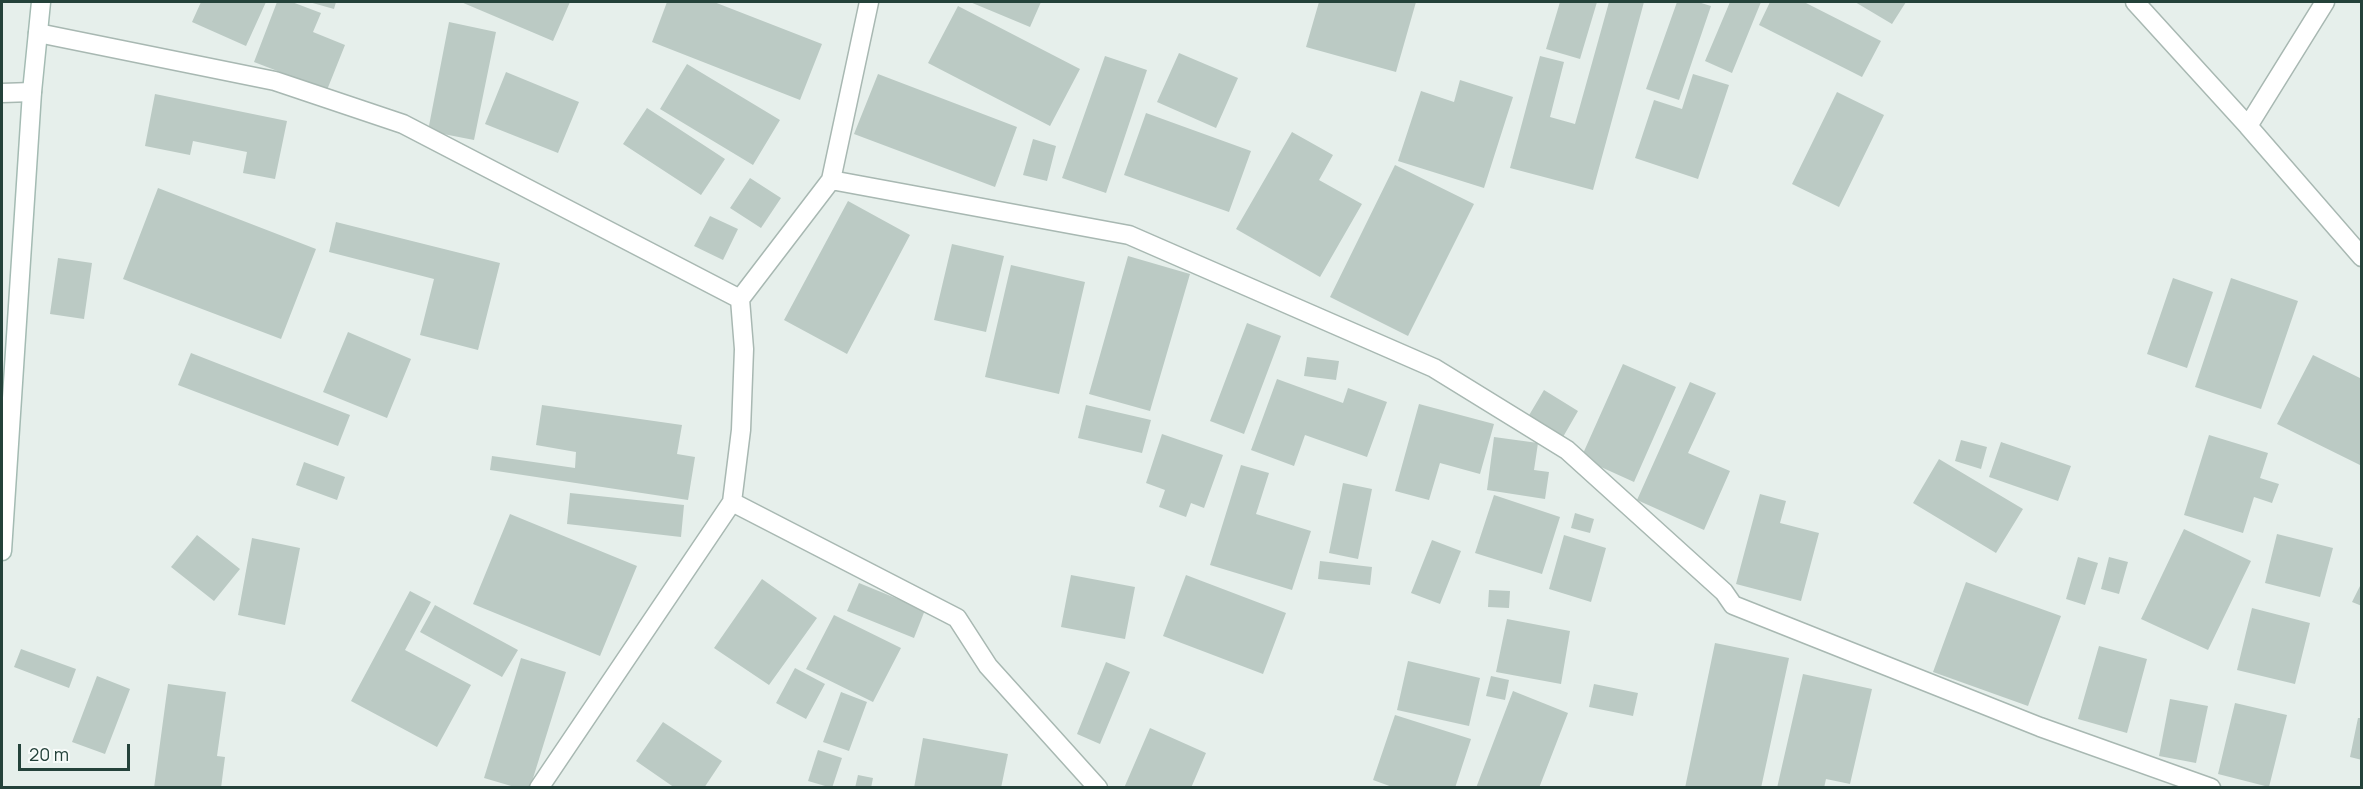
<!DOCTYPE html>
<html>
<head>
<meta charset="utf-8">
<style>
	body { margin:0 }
	#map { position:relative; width:2363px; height:789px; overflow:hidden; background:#e6efeb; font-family:Manrope,sans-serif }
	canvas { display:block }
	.frame { position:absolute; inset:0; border:3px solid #24423a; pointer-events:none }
	.scale { position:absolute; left:18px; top:744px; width:112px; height:27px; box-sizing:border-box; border:3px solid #24423a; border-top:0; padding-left:8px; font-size:18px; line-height:21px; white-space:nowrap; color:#24423a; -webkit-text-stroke:4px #f7fbf9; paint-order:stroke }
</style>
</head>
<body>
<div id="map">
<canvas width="2363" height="789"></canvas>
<div class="frame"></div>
<div class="scale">20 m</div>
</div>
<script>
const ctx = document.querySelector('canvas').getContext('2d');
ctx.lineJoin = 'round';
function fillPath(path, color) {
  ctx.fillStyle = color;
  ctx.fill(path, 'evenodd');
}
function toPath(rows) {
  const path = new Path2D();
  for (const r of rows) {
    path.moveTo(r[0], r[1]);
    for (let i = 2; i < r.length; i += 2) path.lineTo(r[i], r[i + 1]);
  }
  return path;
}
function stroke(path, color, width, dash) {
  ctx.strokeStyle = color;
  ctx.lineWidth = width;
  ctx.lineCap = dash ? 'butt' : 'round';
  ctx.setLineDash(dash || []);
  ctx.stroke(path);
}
fillPath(toPath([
	[201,2,266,2,246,46,192,22],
	[277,2,292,2,321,13,313,32,345,45,327,90,254,62],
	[309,2,336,2,334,9],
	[461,2,570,2,553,41],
	[667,2,714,2,822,44,800,100,652,42],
	[970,2,1041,2,1030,27],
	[1319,2,1416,2,1396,72,1306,47],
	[1560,2,1597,2,1580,59,1546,49],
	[1609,2,1644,2,1593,190,1510,168,1540,56,1564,62,1550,117,1575,124],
	[1677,2,1698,2,1711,6,1679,100,1646,89],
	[1730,2,1761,2,1732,73,1705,61],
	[1770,2,1804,2,1881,41,1862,77,1759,25],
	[1855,2,1906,2,1892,24],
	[958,6,1080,69,1050,126,928,63],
	[449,22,496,32,474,140,428,131],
	[1179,53,1238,78,1216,128,1157,102],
	[1105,56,1147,70,1106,193,1062,178],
	[687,64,780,120,753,165,660,109],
	[506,72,579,102,558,153,485,124],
	[878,74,1017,127,995,187,854,134],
	[1693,74,1729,85,1698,179,1635,158,1654,100,1682,109],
	[1460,80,1513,97,1484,188,1398,161,1421,91,1454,102],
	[1837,92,1884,115,1839,207,1792,184],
	[155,94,287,121,275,179,243,173,247,152,193,141,190,155,145,146],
	[647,108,725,159,701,195,623,144],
	[1146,113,1251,151,1229,212,1124,175],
	[1292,132,1333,155,1319,180,1362,204,1320,277,1236,229],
	[1033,139,1056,146,1047,181,1023,175],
	[1395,165,1474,204,1408,336,1330,297],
	[750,178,781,198,761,228,730,208],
	[158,188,316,249,281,339,123,279],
	[848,201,910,235,847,354,784,320],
	[710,216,738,229,723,260,694,246],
	[336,222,500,263,478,350,420,335,434,279,329,252],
	[952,244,1004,256,986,332,934,320],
	[1128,256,1190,274,1150,411,1089,394],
	[58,258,92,263,84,319,50,314],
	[1011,265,1085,282,1059,394,985,377],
	[2173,278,2213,292,2187,368,2147,354],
	[2231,278,2298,301,2261,409,2195,387],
	[1247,323,1281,336,1244,434,1210,421],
	[348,332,411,359,387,418,323,392],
	[191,353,350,415,338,446,178,385],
	[2313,355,2362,379,2362,466,2277,424],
	[1307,357,1339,361,1336,380,1304,376],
	[1623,364,1676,387,1634,482,1581,458],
	[1277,379,1343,403,1348,388,1387,402,1367,457,1305,435,1294,466,1251,450],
	[1690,382,1716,393,1688,453,1730,471,1704,530,1637,500],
	[1544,390,1578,411,1563,437,1528,417],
	[1419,404,1494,424,1480,474,1440,463,1429,500,1395,491],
	[542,405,682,425,677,454,695,457,688,500,490,470,492,456,575,468,576,452,536,445],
	[1086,405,1151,420,1142,453,1078,438],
	[1162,434,1223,455,1204,508,1191,503,1186,517,1159,507,1165,490,1146,483],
	[2209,435,2268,453,2260,478,2279,484,2272,503,2254,497,2243,533,2184,515],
	[1494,437,1538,443,1534,470,1549,472,1545,499,1487,490],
	[1961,440,1987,447,1981,469,1955,461],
	[2001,442,2071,466,2058,501,1989,477],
	[1939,459,2023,509,1996,553,1913,503],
	[304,462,345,477,337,500,296,485],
	[1241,465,1269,473,1256,514,1311,531,1292,590,1210,565],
	[1343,483,1372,489,1358,559,1329,553],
	[570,493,684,505,681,537,567,524],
	[1760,494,1786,501,1780,523,1819,533,1801,601,1736,584],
	[1494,495,1560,517,1542,574,1475,553],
	[1575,513,1594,519,1590,533,1571,528],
	[510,514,637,566,600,656,473,604],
	[2184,529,2251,561,2208,650,2141,619],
	[2277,534,2333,548,2320,597,2265,583],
	[197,535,240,569,214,601,171,567],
	[1564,535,1606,548,1591,602,1549,589],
	[252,538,300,548,285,625,238,615],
	[1432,540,1461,551,1440,604,1411,593],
	[2078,557,2098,563,2085,605,2066,599],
	[2109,557,2128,562,2119,594,2101,589],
	[1320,561,1372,567,1370,585,1318,579],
	[1071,575,1135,587,1125,639,1061,627],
	[1186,575,1286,613,1263,674,1163,636],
	[762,579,817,618,769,685,714,648],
	[1966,582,2061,616,2028,706,1933,672],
	[2362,582,2362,606,2352,602],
	[859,583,925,610,914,638,847,611],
	[1489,590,1510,591,1509,608,1488,607],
	[410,591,431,602,405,650,471,685,437,747,351,701],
	[435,605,518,650,502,677,420,632],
	[2252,608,2310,623,2295,684,2237,670],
	[834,615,901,648,873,702,806,669],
	[1507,619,1570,631,1561,684,1496,672],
	[1715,643,1789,658,1761,788,1685,788],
	[2099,646,2147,659,2127,733,2078,719],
	[21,649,76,669,69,688,14,667],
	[521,658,566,672,530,788,518,788,484,778],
	[1408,661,1480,678,1469,726,1397,710],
	[1106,662,1130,672,1100,744,1077,734],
	[795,668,825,684,806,719,776,703],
	[1803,674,1872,689,1850,784,1826,779,1824,788,1777,788],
	[97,676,130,689,105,754,72,742],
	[1491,676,1509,680,1505,700,1486,696],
	[168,684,226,692,217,756,225,757,221,788,154,788],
	[1594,684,1638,693,1633,716,1589,707],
	[1513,691,1568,713,1539,788,1476,788],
	[841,692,867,702,849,751,823,742],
	[2170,699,2208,706,2196,763,2159,756],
	[2235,703,2287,715,2269,787,2218,774],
	[1395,715,1471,739,1455,788,1395,788,1373,780],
	[2358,718,2362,718,2362,760,2350,757],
	[663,722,722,761,704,788,675,788,636,761],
	[1150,728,1206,753,1191,788,1124,788],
	[923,738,1008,754,1001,788,914,788],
	[818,750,842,758,832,788,808,781],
	[858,775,873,778,871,788,855,788]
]), '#bbcac4');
const street = toPath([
	[2135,2,2248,126,2362,257],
	[38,33,275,81,403,124,740,299,744,349,741,430,732,502,539,788],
	[2,93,32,92],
	[2248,126,2325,2],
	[831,180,1129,235,1434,368,1567,450,1724,592,1733,605,2040,727,2211,788],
	[740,299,831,180,869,2],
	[732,502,957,618,988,666,1098,788]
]);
const secondary = toPath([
	[2,551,32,92,41,2]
]);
stroke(street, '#a8b8b2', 21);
stroke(secondary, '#a4bbb3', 21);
stroke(street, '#fff', 18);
stroke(secondary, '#fff', 18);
</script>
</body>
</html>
